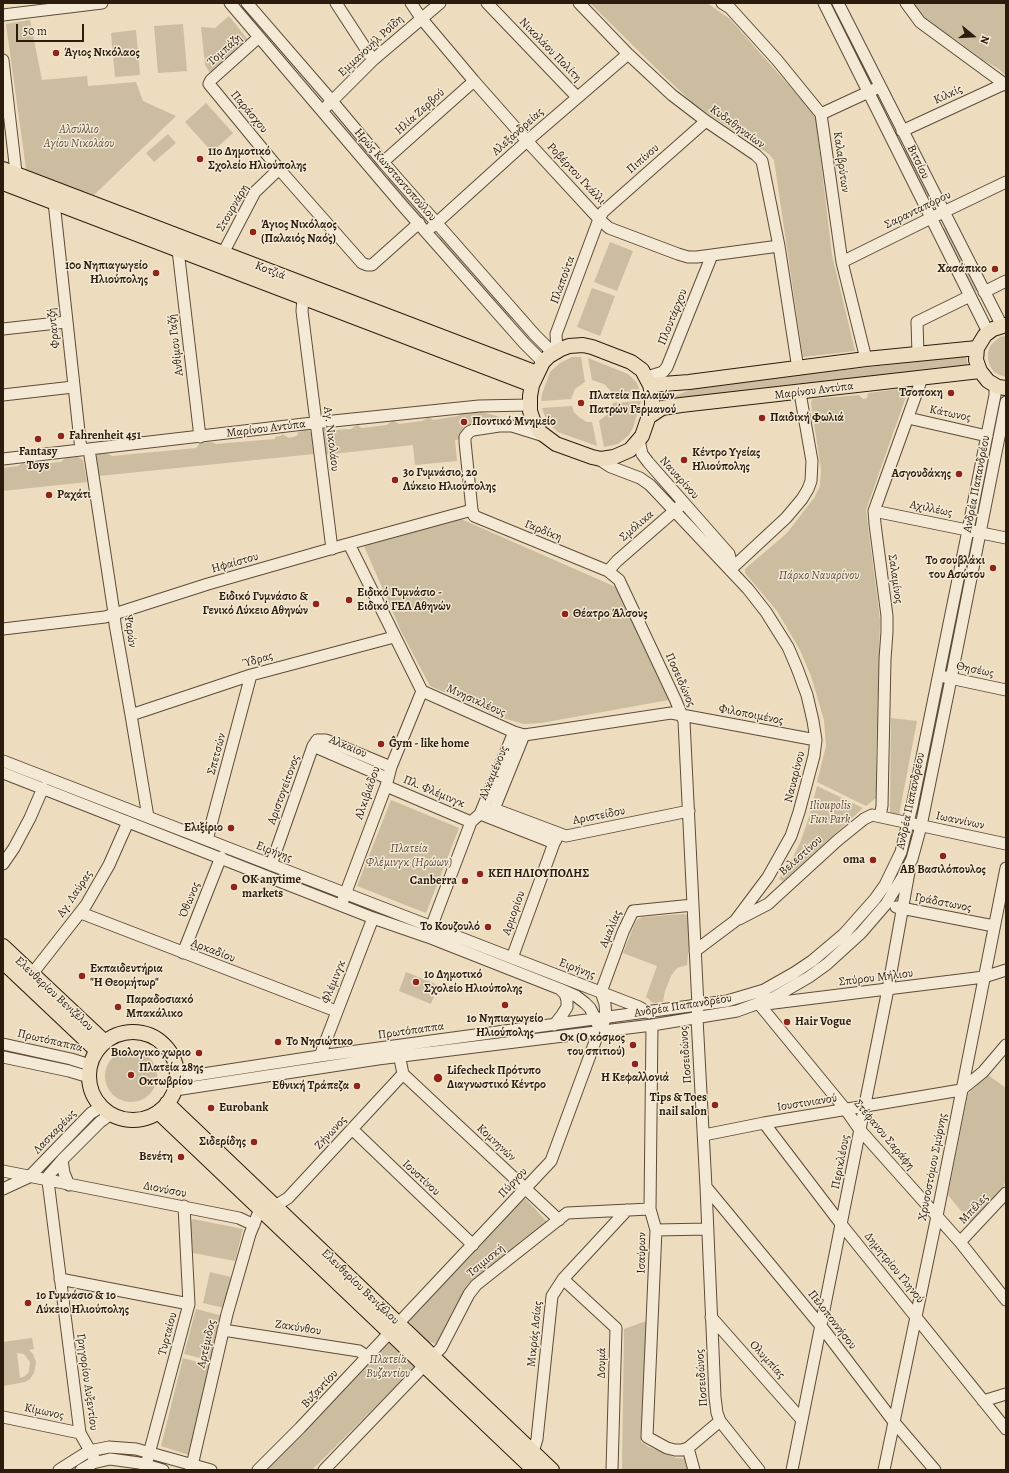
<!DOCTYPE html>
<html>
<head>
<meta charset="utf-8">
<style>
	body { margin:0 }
	#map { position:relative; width:1009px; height:1473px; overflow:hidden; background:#edddbe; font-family:Alegreya,serif }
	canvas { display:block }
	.frame { position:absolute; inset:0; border:4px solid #2c1c0d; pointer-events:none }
	.north { position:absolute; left:953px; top:16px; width:40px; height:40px; -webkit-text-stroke:3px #f3e9d5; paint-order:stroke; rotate:108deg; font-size:11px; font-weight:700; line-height:16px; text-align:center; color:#2c1c0d }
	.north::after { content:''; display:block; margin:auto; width:14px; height:18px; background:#2c1c0d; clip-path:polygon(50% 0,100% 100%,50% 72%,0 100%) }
	.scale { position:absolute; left:16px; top:24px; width:68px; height:18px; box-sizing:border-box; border:2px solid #2c1c0d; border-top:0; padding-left:5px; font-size:12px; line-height:14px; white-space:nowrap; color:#2c1c0d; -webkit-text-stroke:3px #f3e9d5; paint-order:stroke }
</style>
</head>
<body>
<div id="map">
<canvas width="1009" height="1473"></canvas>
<div class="frame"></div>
<div class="north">N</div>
<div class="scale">50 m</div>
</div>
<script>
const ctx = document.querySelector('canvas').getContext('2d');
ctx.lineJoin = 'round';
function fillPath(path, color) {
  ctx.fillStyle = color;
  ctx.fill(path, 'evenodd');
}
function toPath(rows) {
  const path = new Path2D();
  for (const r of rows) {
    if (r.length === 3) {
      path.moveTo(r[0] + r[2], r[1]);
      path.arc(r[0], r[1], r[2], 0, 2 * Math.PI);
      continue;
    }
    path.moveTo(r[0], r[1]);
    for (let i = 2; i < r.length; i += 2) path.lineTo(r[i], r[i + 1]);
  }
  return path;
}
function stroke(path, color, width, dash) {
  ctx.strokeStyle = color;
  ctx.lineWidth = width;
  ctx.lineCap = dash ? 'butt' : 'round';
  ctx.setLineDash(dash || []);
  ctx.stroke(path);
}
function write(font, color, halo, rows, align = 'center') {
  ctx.font = font + ' Alegreya,serif';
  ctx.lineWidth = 3;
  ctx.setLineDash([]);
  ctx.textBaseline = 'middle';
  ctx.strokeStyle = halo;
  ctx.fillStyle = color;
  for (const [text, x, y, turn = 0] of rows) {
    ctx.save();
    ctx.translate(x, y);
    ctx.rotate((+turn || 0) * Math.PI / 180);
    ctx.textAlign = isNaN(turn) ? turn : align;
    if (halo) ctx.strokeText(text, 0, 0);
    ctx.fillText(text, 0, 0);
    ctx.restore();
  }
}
fillPath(toPath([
	[590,3,707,3,730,19,814,114,816,120,832,255,855,351,803,357,774,160,769,154,694,104,664,76],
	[913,3,1006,3,1006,76,999,69,983,60,959,42,925,20,919,13],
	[229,16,248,40,210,73,205,65,201,27,215,28],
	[30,20,42,80,87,76,88,86,136,82,143,101,176,116,94,195,83,191,81,192,29,172,26,169,6,24],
	[183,24,187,71,158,73,154,26],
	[136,30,140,75,115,77,111,33],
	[206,103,233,133,212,152,185,122],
	[168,134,176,143,154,162,146,153],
	[907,147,936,206,932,208,902,149],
	[390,176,428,219,427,222,424,222,387,179],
	[947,227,978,290,974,293,943,229],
	[442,235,514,316,510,319,438,238],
	[610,242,633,251,617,291,594,282],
	[592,288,615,296,600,336,577,327],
	[1006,336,1006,377,1000,375,994,372,990,366,988,359,988,353,990,346,995,341,1000,337],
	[966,356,968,368,670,402,670,398,697,387],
	[572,357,581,357,585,382,575,389,571,399,541,401,542,394,550,372,560,363],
	[588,358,628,374,637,383,641,394,612,396,610,390,604,384,592,380],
	[906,388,908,391,866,510,880,620,876,757,876,798,866,806,817,782,826,746,824,720,811,676,800,650,777,611,745,573,745,569,787,533,814,498,820,486,821,470,811,403,812,399,859,395,863,399,867,398,868,393],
	[641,401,633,428,628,436,618,444,604,447,599,421,609,413,613,403],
	[572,406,574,412,580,418,587,422,592,422,597,446,558,432,547,422,542,408],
	[477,411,497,416,507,421,470,425,464,427,461,432,461,439,455,440,457,461,415,465,413,445,324,455,322,433,325,428,331,428,335,430,351,429,357,425,362,428,387,425,393,420,399,424,422,421,429,417,433,420,458,416,463,412],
	[307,430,311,432,314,454,99,476,94,458,98,454,107,453,112,456,196,448,200,443,212,442,216,444,275,439,275,437,281,436,282,434,289,438,297,436,298,432],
	[72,456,78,457,83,460,87,482,3,491,3,468,18,466,23,463,27,465,61,462,66,457],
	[461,519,618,588,669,700,541,723,524,724,506,719,430,686,401,631,364,546],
	[891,718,917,721,899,815,890,813],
	[3,766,324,891,324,892,3,768],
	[817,786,863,808,783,881,779,879,793,857,800,843,809,817],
	[391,800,459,828,426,913,357,886],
	[684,914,687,915,688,917,689,945,687,965,677,968,671,976,665,991,663,1002,653,1003,646,997,657,966,623,953,635,923,638,919,643,917],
	[406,972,438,985,431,1004,399,991],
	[131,1076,26],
	[988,1075,1006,1088,1006,1179,1002,1191,971,1223,948,1195,968,1094],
	[524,1197,548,1223,470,1282,436,1344,426,1341,413,1328,409,1320],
	[193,1219,243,1229,235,1261,193,1253,190,1222],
	[210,1272,231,1277,224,1308,203,1303],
	[196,1309,223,1316,212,1361,184,1354],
	[649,1320,641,1442,647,1446,676,1458,689,1459,692,1470,622,1470,624,1329],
	[32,1338,34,1349,29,1350,33,1354,36,1362,34,1373,30,1379,25,1382,3,1386,3,1342],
	[17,1353,24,1354,30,1362,29,1372,25,1376,20,1378],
	[387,1341,415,1367,312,1470,266,1470],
	[183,1358,212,1366,189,1455,161,1446]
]), '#ccbca0');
const minor = toPath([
	[230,3,402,205,524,343,543,362],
	[247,3,332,101,383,162,535,335,553,353],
	[336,3,373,60],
	[411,3,421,18,474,81,527,141,599,219,609,228,678,254,688,257,697,257,779,246],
	[487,3,577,97],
	[579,3,628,54,672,95,706,121,756,155,762,161,779,246,798,369],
	[722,3,730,8,777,60,821,114,842,262,866,359],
	[824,3,988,332],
	[838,3,1002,326],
	[906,3,920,22,1006,85],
	[3,15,102,3],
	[259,37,211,80,209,84,279,169,362,263,367,265,372,265,419,223],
	[3,60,17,181],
	[327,106,373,60,440,3],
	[821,114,875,89],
	[902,131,1004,84],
	[383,162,474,81],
	[54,202,81,450],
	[432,227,527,141,628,54],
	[178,250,200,437],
	[220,259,255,192,279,169],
	[842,262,931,218,1006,182],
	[306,291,303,298,302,311,332,549],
	[984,292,1006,281],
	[3,329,66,322],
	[557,351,556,334,599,219,603,212,706,121],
	[918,354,917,322,970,296],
	[647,377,663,372,667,367,712,255],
	[3,395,73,387],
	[908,418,987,436],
	[544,436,512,426,499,426,473,430,469,432,465,437,465,442,472,510,474,516,608,571,619,580,676,701,684,721,693,905,698,1006,697,1018,706,1187,715,1397,717,1413,720,1421,759,1470],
	[639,440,642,454,648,462,729,554,731,562,730,570],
	[89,449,114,613,115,624,131,715,148,817],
	[597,458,611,467,640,478,650,485,748,589,766,612,788,647,797,668,807,695,813,721,816,740,814,756,799,812,791,836,768,877,735,921,695,951],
	[3,459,304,424,479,406,529,405],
	[874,511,1006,538],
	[349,544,422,691,514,732,524,735,538,733,671,713,816,740],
	[730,570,786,518,802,499,808,489,811,481,812,461,800,393],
	[608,571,617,561,680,506],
	[3,629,105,617,208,584,344,545,472,510],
	[945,677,1006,690],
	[131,715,251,675,394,637],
	[313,746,387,778],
	[3,761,639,1007,649,1013],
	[3,773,373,918,428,937,560,989,576,996,585,1003,590,1008,596,1020,598,1026],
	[386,786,471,822],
	[494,809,566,836,689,811],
	[480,814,514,732],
	[480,814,554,843],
	[880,816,882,806,885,659,887,632,887,616,875,524,874,511,922,378],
	[207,840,251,675],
	[3,864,14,848,30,818,43,788],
	[271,865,313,746,317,740,326,740,391,767],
	[343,900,386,786,391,767,422,691],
	[896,907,994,926],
	[81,913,336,1011],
	[739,919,768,904,838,840,864,819,872,815,1006,844],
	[429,933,471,822,480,814,494,809,524,735],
	[183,953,221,857],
	[512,958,554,843,559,834],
	[28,979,86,905,109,865,128,822],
	[601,992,623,932,633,911,693,905],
	[759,1004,846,1110,860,1130,960,1242,1006,1300],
	[766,1004,984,977,1006,970],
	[554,1025,562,1015,567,1007,567,1000,565,994,560,989],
	[652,1025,650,1209,656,1230,647,1437,667,1448,675,1450,682,1450,688,1448,720,1421],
	[3,1044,71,1059,90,1065],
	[398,1049,403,1074,559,1220],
	[320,1056,373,918],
	[3,1057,69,1071,89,1077],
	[177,1078,320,1056,727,1001,764,990,794,973,812,961,844,934,875,899,885,885,901,852,912,806,966,540,995,395,995,385],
	[175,1090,378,1059,652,1025,737,1011,773,998,809,977,827,964,861,933,886,904,905,873,912,859,921,826,951,679,1006,402],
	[764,1123,841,1224,1006,1429],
	[352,1129,473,1245],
	[704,1135,764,1123,961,1090,983,1072,1006,1045],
	[62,1160,64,1173,69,1185],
	[3,1171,239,1218,254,1225],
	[706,1187,821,1326,894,1422,935,1470],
	[3,1189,29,1177,91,1113,101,1107],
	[656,1230,708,1229],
	[960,1242,1006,1193],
	[60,1279,189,1304],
	[563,1279,616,1328,612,1470],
	[711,1317,802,1420],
	[223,1330,359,1351,368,1357],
	[983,1401,1006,1394],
	[3,1417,80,1433],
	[688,1448,694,1470],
	[530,1457,533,1452,537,1439,552,1296,563,1279,627,1210],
	[93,1463,94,1458,80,1433,48,1181,49,1175,62,1160,100,1122,111,1114],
	[146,1465,189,1304,184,1206],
	[59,1470,89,1451,109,1447,136,1449,211,1470],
	[81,1470,93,1463,110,1459,139,1463,163,1470],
	[191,1470,227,1314,250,1234,258,1214,261,1210,275,1206,288,1198,403,1074],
	[258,1470,300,1428,551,1161,599,1031,606,1018,605,1004,601,992],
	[324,1470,441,1348,469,1294,476,1285,567,1213,650,1209],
	[792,1470,888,989,909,872],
	[884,1470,937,1216,1006,868]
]);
const major = toPath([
	[3,169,537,373],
	[3,183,532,385],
	[1006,325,993,329,985,335,977,348,976,360,980,371,988,381,998,387,1006,388],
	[583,345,592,347,631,362,642,370,650,385,652,394,652,407,642,436,630,450,614,457,601,459,592,457,556,444,540,432,533,420,530,411,530,396,532,385,543,362,549,356,561,349,569,346,583,345],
	[650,385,689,382,866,359,977,348],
	[650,416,662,408,681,405,980,371],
	[3,946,105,1042],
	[3,962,97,1051],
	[133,1076,44],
	[167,1103,552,1470],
	[158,1112,534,1470]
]);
stroke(minor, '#5c4c39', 13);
stroke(major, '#2c1c0d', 16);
stroke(minor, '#f3e9d5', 11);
stroke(major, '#edddbe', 14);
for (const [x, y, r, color] of [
	[56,53,4,"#8f2418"],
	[200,159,4,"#8f2418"],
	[253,232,4,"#8f2418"],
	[995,269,4,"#8f2418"],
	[156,273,4,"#8f2418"],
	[951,393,4,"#8f2418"],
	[581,403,4,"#8f2418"],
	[762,418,4,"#8f2418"],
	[464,422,4,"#8f2418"],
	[61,436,4,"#8f2418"],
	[38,439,4,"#8f2418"],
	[684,460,4,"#8f2418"],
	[959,474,4,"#8f2418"],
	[395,480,4,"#8f2418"],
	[49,495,4,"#8f2418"],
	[993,568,4,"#8f2418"],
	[349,600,4,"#8f2418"],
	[316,604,4,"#8f2418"],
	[565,614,4,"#8f2418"],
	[381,744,4,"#8f2418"],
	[231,828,4,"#8f2418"],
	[943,856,4,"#8f2418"],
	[873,860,4,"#8f2418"],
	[480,874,4,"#8f2418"],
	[465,881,4,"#8f2418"],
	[234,887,4,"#8f2418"],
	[488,927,4,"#8f2418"],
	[82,976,4,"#8f2418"],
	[416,982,4,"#8f2418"],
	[505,1005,4,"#8f2418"],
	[118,1007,4,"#8f2418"],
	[787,1022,4,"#8f2418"],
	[278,1042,4,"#8f2418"],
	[633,1045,4,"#8f2418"],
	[199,1053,4,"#8f2418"],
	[635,1064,4,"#8f2418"],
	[131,1075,4,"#8f2418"],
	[438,1078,5,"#8f2418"],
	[357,1086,4,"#8f2418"],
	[715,1105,4,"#8f2418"],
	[211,1108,4,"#8f2418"],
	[254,1142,4,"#8f2418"],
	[181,1157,4,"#8f2418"],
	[28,1303,4,"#8f2418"]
]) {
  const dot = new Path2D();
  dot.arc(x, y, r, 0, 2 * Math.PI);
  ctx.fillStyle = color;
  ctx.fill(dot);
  stroke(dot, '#f3e9d5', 1.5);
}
write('12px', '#2c1c0d', '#f3e9d5', [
	["Εμμανουήλ Ροΐδη",371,46,-43],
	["Τομπάζη",225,50,-42],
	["Νικολάου Πολίτη",550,50,46],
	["Κιλκίς",948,95,-25],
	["Παράσχου",249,112,50],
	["Ηλία Ζερβού",420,112,-42],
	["Κυδαθηναίων",737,127,36],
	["Αλεξανδρείας",518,132,-42],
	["Πιπίνου",643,159,-41],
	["Καλαβρύτων",841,162,82],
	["Βιτσίου",918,162,64],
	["Ροβέρτου Γκάλλι",576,174,47],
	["Ηρώς Κωνσταντοπούλου",395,175,49],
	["Στουρνάρη",233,208,-60],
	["Σαρανταπόρου",918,210,-26],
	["Κοτζιά",270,271,21],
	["Πλαπούτα",563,280,-70],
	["Πλουτάρχου",673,317,-68],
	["Φραντζή",54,328,-96],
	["Ανθίμου Γαζή",176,345,-97],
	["Μαρίνου Αντύπα",814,391,-7],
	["Κάτωνος",950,414,12],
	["Μαρίνου Αντύπα",266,429,-7],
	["Αγ. Νικολάου",331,439,83],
	["Ναυαρίνου",679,478,48],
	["Ανδρέα Παπανδρέου",977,484,-79],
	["Αχιλλέως",931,509,12],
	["Σμόλικα",637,526,-41],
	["Γαρδίκη",543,531,22],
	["Ηφαίστου",235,563,-16],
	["Σαλαμίνος",895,579,82],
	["Ψαρών",130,631,82],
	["Ύδρας",258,660,-16],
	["Θησέως",975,670,12],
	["Ποσειδώνος",680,680,66],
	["Μνησικλέους",476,701,24],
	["Φιλοποιμένος",751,715,11],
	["Αλκαίου",348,747,23],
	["Σπετσών",217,754,-75],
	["Αλκαμένους",494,773,-67],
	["Ναυαρίνου",795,777,-76],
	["Αριστογείτονος",284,790,-70],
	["Πλ. Φλέμινγκ",434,792,23],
	["Αλκιβιάδου",368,793,-71],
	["Ανδρέα Παπανδρέου",911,801,-78],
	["Αριστείδου",599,816,-11],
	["Ιωαννίνων",960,821,12],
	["Ειρήνης",274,852,21],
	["Βελεστίνου",801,856,-42],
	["Αγ. Λαύρας",75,894,-56],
	["Όθωνος",190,900,-68],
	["Γράδστωνος",943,903,11],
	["Αρμορίου",514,913,-70],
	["Αμαλίας",611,929,-67],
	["Αρκαδίου",213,951,21],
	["Ειρήνης",577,969,21],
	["Σπύρου Μήλιου",876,978,-7],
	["Φλέμινγκ",334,982,-68],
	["Ελευθερίου Βενιζέλου",54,994,43],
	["Ανδρέα Παπανδρέου",683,1006,-9],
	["Πρωτόπαππα",411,1031,-8],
	["Πρωτόπαππα",50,1041,13],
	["Ποσειδώνος",686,1055,-94],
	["Ιουστινιανού",807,1103,-9],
	["Λασκαρέως",55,1132,-46],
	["Ζήνωνος",331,1133,-47],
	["Στέφανου Σαράφη",884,1135,50],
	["Κομνηνών",496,1143,43],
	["Περικλέους",841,1162,-79],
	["Χρυσοστόμου Σμύρνης",933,1167,-79],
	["Ιουστίνου",421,1178,43],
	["Πύργου",513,1183,-47],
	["Διονύσου",165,1190,11],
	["Μπέλες",974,1209,-47],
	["Ισαύρων",642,1253,-89],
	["Τσιμισκή",486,1261,-39],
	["Δημητρίου Γληνού",894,1268,51],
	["Ελευθερίου Βενιζέλου",360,1287,44],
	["Πελοποννήσου",832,1320,52],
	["Ζακύνθου",298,1328,9],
	["Τυρταίου",168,1334,-75],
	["Μικράς Ασίας",535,1334,-84],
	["Αρτέμιδος",207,1344,-77],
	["Ολυμπίας",767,1360,48],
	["Δουμά",602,1363,-89],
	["Ποσειδώνος",702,1378,-94],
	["Γρηγορίου Αυξεντίου",87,1382,82],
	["Βυζαντίου",320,1389,-47],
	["Κίμωνος",44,1412,12]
]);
write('bold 12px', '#2c1c0d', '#f3e9d5', [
	["Άγιος Νικόλαος",64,53],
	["11ο Δημοτικό",208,152],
	["Σχολείο Ηλιούπολης",208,166],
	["Άγιος Νικόλαος",261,225],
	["(Παλαιός Ναός)",261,239],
	["10ο Νηπιαγωγείο",148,266,"right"],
	["Ηλιούπολης",148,280,"right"],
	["Χασάπικο",987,269,"right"],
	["Τσοποκη",943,393,"right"],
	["Πλατεία Παλαιών",589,396],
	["Πατρών Γερμανού",589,410],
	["Παιδική Φωλιά",770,418],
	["Ποντικό Μνημείο",472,422],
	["Fahrenheit 451",69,436],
	["Fantasy",38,452,"center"],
	["Toys",38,466,"center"],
	["Κέντρο Υγείας",692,453],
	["Ηλιούπολης",692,467],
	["3ο Γυμνάσιο, 2ο",403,473],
	["Λύκειο Ηλιούπολης",403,487],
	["Ασγουδάκης",951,474,"right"],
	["Ραχάτι",57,495],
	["Το σουβλάκι",985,561,"right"],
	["του Ασώτου",985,575,"right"],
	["Ειδικό Γυμνάσιο -",357,593],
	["Ειδικό ΓΕΛ Αθηνών",357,607],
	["Ειδικό Γυμνάσιο &",308,597,"right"],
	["Γενικό Λύκειο Αθηνών",308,611,"right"],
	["Θέατρο Άλσους",573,614],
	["Ĝym - like home",389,744],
	["Ελιξίριο",223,828,"right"],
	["oma",865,860,"right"],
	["ΑΒ Βασιλόπουλος",943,870,"center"],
	["ΚΕΠ ΗΛΙΟΥΠΟΛΗΣ",488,874],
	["OK anytime",242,880],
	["markets",242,894],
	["Canberra",457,881,"right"],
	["Το Κουζουλό",480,927,"right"],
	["Εκπαιδευτήρια",90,969],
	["\"Η Θεομήτωρ\"",90,983],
	["1ο Δημοτικό",424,975],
	["Σχολείο Ηλιούπολης",424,989],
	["Παραδοσιακό",126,1000],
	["Μπακάλικο",126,1014],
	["1ο Νηπιαγωγείο",505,1019,"center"],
	["Ηλιούπολης",505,1033,"center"],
	["Hair Vogue",795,1022],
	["Οκ (Ο κόσμος",625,1038,"right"],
	["του σπιτιού)",625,1052,"right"],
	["Το Νησιώτικο",286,1042],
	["Βιολογικο χωριο",191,1053,"right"],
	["Πλατεία 28ης",139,1068],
	["Οκτωβρίου",139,1082],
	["Lifecheck Πρότυπο",447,1071],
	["Διαγνωστικό Κέντρο",447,1085],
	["Η Κεφαλλονιά",635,1078,"center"],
	["Εθνική Τράπεζα",349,1086,"right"],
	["Tips & Toes",707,1098,"right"],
	["nail salon",707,1112,"right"],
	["Eurobank",219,1108],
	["Σιδερίδης",246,1142,"right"],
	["Βενέτη",173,1157,"right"],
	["1ο Γυμνάσιο & 1ο",36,1296],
	["Λύκειο Ηλιούπολης",36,1310]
], 'left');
write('italic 12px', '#5c4c39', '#f3e9d5', [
	["Αλσύλλιο",79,130],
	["Αγίου Νικολάου",79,144],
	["Πάρκο Ναυαρίνου",819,576],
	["Ilioupolis",830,806],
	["Fun Park",830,820],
	["Πλατεία",409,849],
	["Φλέμινγκ (Ηρώων)",409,863],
	["Πλατεία",388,1360],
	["Βυζαντίου",388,1374]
]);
</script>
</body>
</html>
